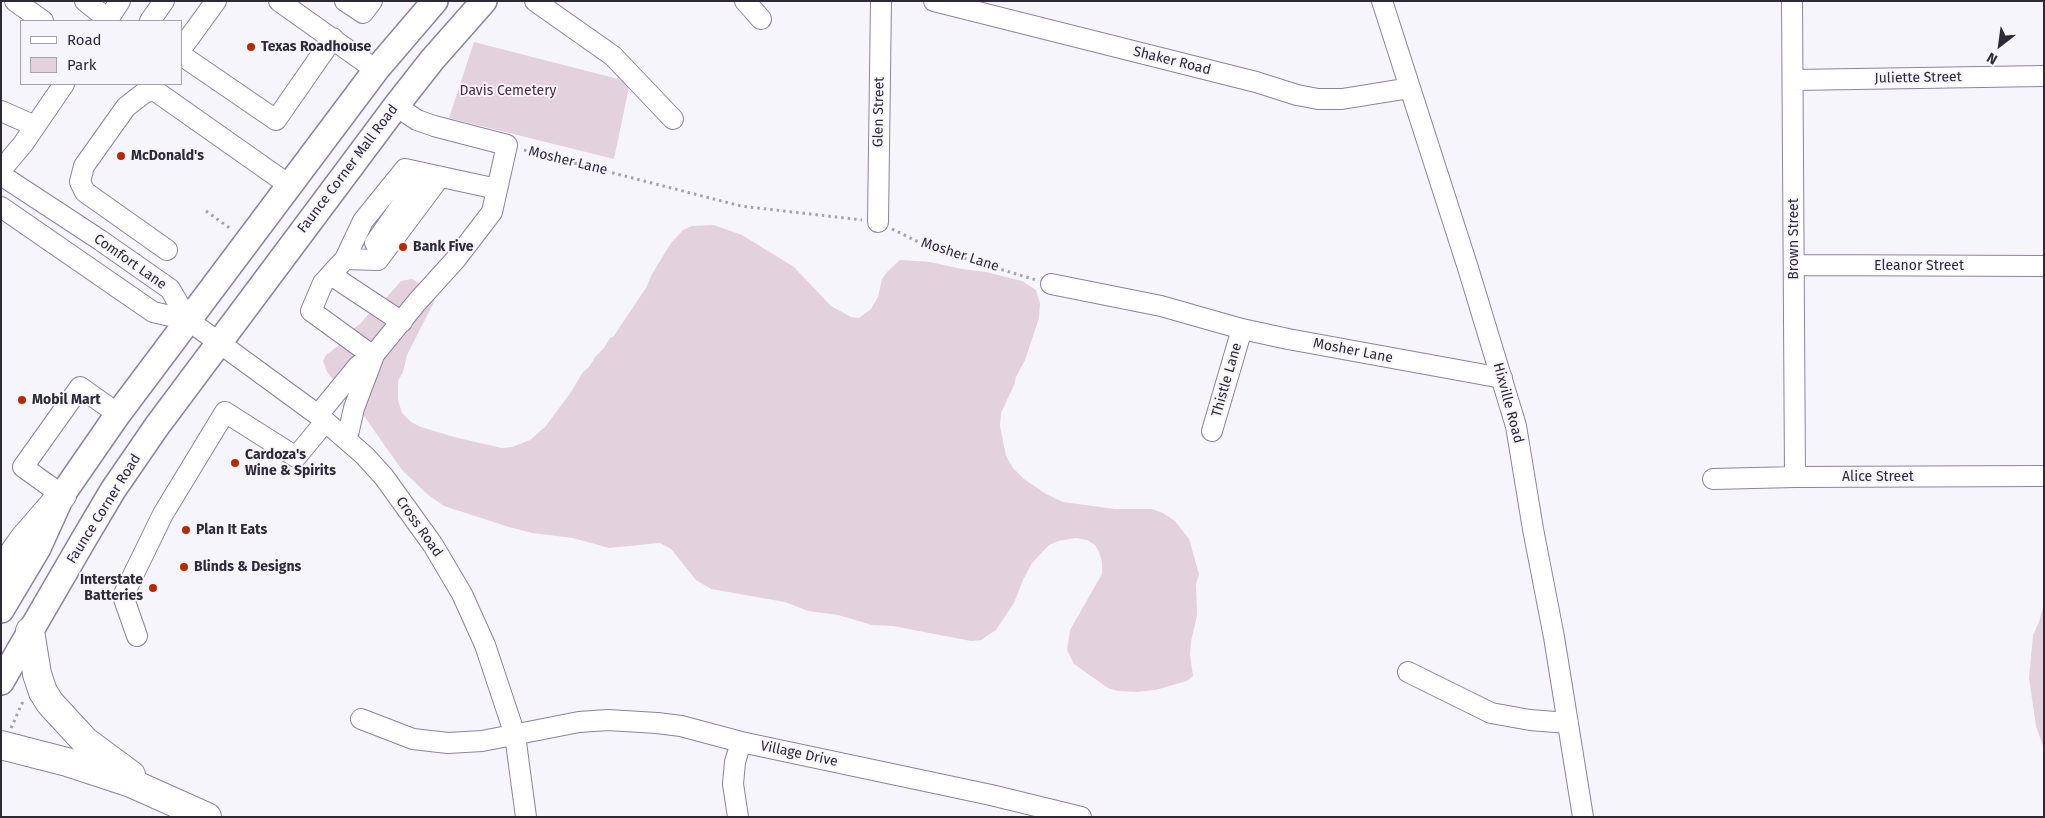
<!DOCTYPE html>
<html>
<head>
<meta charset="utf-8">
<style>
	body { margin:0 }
	#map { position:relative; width:2045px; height:818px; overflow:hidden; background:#f7f5fc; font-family:"Fira Sans",sans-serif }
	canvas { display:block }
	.frame { position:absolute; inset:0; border:2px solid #2e2937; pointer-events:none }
	.legend { position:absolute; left:20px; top:20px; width:162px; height:65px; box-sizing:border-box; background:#f7f5fc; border:1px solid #a7a3ad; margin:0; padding:6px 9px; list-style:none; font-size:15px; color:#2e2937 }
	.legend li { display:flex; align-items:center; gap:10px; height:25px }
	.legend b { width:25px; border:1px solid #a7a3ad }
	.north { position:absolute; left:1975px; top:20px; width:50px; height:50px; -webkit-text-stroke:4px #f7f5fc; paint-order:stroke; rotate:210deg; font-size:14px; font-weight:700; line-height:20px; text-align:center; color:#2e2937 }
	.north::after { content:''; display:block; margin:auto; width:18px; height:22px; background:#2e2937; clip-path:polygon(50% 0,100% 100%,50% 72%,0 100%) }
</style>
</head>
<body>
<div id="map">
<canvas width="2045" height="818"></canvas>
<div class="frame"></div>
<ul class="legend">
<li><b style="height:6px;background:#fff"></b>Road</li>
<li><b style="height:14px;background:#e4d1de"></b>Park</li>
</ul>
<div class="north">N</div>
</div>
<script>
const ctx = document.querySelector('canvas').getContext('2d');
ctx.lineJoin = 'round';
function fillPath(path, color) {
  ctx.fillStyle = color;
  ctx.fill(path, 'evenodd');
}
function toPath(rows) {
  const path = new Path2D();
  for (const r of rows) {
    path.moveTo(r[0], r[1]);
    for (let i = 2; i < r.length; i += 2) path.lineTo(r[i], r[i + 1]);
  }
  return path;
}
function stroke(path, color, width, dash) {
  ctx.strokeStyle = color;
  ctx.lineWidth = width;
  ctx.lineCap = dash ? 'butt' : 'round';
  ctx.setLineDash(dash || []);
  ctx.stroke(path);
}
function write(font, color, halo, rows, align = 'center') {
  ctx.font = font + ' "Fira Sans",sans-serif';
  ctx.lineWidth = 4;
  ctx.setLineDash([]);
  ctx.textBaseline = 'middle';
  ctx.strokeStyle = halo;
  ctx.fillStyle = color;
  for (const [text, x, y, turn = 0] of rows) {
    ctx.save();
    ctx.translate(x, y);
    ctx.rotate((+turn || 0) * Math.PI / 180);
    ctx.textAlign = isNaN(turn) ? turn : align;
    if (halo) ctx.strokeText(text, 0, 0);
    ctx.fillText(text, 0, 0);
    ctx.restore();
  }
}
fillPath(toPath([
	[474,42,630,82,614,159,449,118],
	[714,225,742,235,794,267,831,306,851,317,859,318,871,309,878,297,882,279,887,272,900,260,930,262,962,269,986,272,1022,281,1036,290,1040,303,1039,318,1025,360,1016,377,1014,385,1001,413,1000,426,1006,456,1013,468,1024,479,1046,494,1063,502,1115,509,1152,509,1163,513,1175,521,1189,539,1199,574,1196,584,1197,615,1191,642,1190,655,1193,676,1187,681,1155,690,1137,692,1118,691,1108,688,1074,664,1067,650,1070,630,1102,574,1102,562,1099,552,1095,545,1087,540,1076,538,1058,541,1049,545,1032,563,1023,580,1014,603,996,630,981,640,971,641,893,626,872,625,838,615,808,611,785,602,711,589,696,580,671,549,660,543,609,548,573,538,532,533,509,527,444,506,427,494,402,470,359,409,327,372,323,361,326,355,338,346,351,331,361,323,375,306,385,299,401,281,412,279,435,294,435,300,407,355,403,372,398,381,398,400,402,413,411,422,421,427,458,438,502,448,512,447,530,440,545,427,571,392,583,372,589,367,595,357,604,348,610,338,613,337,646,288,652,274,671,243,683,230,692,226],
	[2044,603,2044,749,2036,726,2029,678,2033,635,2039,622]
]), '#e4d1de');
const minor = toPath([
	[15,1,43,21],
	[85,1,108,19],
	[279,1,376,70],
	[345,1,363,13,372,1],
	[535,1,613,56,673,119],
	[745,1,761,19],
	[934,1,1256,82,1297,95,1318,99,1342,99,1410,88],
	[1382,1,1468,268,1516,426,1533,529,1554,637,1583,817],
	[1792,1,1795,477],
	[107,21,120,1],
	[150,21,164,1],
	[181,49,216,1],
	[181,55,276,120,333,38],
	[1793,80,2044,76],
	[1,111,35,126],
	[1,170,23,144,64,84],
	[1,175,100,240,170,289,188,320],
	[1,207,153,312,188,320,318,415,365,456,384,477,433,545,462,594,485,645,515,735,526,817],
	[878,222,881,1],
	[375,243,424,173],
	[167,250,85,192,80,182,84,166,126,107,144,93,154,90,289,185],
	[345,259,378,260,440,177],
	[1794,265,2044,266],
	[331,275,402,322],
	[1051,284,1161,306,1242,329,1288,339,1502,378],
	[373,356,311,311,323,283,345,259,363,221,405,169,497,189],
	[318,415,358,366,373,356,417,302,456,259,492,212,507,145,434,126,417,120,396,106],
	[1212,431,1242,329],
	[347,439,354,408,373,358],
	[1713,479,1795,477,2044,476],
	[62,495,23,467,80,387,118,414],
	[137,636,123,596,163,514,225,412,296,457,325,422],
	[1408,672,1491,713,1530,720,1568,723],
	[361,719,413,739,448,743,482,741,579,722,608,720,657,723,681,726,741,742,991,795,1081,817],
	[738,817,733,784,735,762,741,742]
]);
const major = toPath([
	[1,610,38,548,62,495,118,414,376,70,435,1],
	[1,682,84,539,113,490,157,426,396,106,432,60,484,1]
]);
const highway = toPath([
	[1,571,24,539,62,495],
	[30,631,37,674,43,692,50,703,85,741,131,775],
	[1,745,67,762,131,783,207,817]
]);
stroke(minor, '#8d82a2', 22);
stroke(major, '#8d82a2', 28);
stroke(highway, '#8d82a2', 30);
stroke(toPath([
	[524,150,741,206,862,220],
	[206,211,231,229],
	[892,229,931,248,1036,280],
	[11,728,24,699]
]), '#a4a1ab', 3, [2.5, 4]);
stroke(minor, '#fff', 20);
stroke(major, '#fff', 25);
stroke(highway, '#fff', 28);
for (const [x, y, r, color] of [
	[251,47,5,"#b52a01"],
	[121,156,5,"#b52a01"],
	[403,247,5,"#b52a01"],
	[22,400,5,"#b52a01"],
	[235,463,5,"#b52a01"],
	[186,530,5,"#b52a01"],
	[184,567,5,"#b52a01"],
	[153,588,5,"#b52a01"]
]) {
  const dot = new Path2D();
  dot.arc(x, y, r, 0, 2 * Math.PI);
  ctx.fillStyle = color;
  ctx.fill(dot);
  stroke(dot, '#f7f5fc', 2);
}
write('bold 14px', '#2e2937', '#f7f5fc', [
	["Texas Roadhouse",261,47],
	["McDonald's",131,156],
	["Bank Five",413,247],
	["Mobil Mart",32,400],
	["Cardoza's",245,455],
	["Wine & Spirits",245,471],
	["Plan It Eats",196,530],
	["Blinds & Designs",194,567],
	["Interstate",143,580,"right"],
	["Batteries",143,596,"right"]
], 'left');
write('14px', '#2e2937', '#f7f5fc', [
	["Shaker Road",1172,61,14],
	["Juliette Street",1918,78,-1],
	["Glen Street",879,112,-89],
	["Mosher Lane",568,161,14],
	["Faunce Corner Mall Road",348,169,-53],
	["Brown Street",1794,239,-90],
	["Mosher Lane",960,255,18],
	["Comfort Lane",130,262,35],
	["Eleanor Street",1919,266],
	["Mosher Lane",1353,351,11],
	["Thistle Lane",1227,380,-74],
	["Hixville Road",1508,403,75],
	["Alice Street",1878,477],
	["Faunce Corner Road",104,509,-58],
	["Cross Road",419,527,55],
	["Village Drive",799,754,12]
]);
write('14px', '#4f2844', '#f7f5fc', [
	["Davis Cemetery",508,91]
]);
</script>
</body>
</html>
